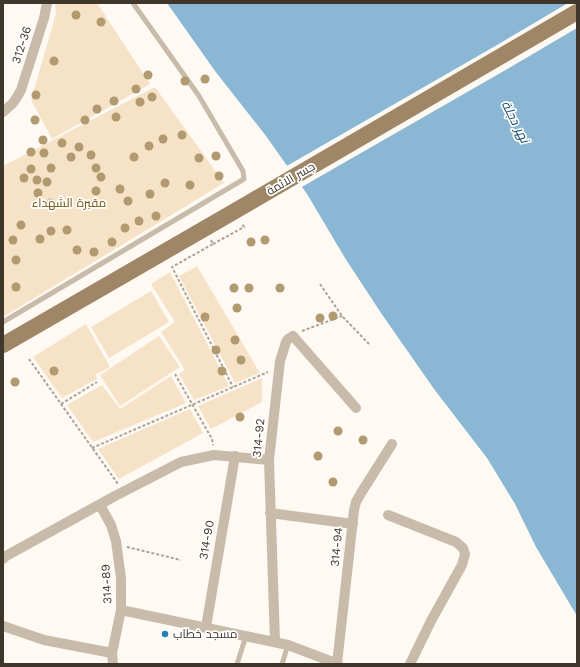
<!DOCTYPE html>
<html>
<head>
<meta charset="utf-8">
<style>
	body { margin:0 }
	#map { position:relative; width:580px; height:667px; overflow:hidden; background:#fef9f3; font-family:"Work Sans",sans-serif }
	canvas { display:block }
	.frame { position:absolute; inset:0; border:4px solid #40372b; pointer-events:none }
</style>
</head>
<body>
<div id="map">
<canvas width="580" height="667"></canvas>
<div class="frame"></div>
</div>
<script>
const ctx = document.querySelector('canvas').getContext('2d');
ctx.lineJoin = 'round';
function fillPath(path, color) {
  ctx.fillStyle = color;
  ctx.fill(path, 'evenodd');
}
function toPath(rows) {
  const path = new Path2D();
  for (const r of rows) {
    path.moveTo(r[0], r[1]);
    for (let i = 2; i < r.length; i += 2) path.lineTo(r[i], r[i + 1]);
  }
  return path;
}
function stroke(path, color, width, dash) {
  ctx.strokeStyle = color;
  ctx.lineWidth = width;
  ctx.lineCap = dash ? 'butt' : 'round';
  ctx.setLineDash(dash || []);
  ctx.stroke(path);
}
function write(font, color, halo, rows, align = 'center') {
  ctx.font = font + ' "Work Sans",Cairo,sans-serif';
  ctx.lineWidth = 3.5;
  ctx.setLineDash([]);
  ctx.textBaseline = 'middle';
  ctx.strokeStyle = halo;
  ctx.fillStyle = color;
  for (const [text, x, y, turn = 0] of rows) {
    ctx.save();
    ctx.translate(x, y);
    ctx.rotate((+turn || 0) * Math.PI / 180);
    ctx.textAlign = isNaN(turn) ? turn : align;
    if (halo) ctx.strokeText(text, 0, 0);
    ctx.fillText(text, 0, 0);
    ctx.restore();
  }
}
fillPath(toPath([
	[55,3,97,3,150,84,52,139,31,100,56,14],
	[155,87,224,183,3,317,3,166],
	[197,266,260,373,235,383,179,276],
	[170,272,229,386,194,400,179,374,185,370,161,332,175,322,151,284],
	[151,291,169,322,109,358,91,327],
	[86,324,110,367,95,375,97,379,62,398,33,357],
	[159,336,180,367,120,406,100,375],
	[171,376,186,403,93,442,67,405,102,385,120,409],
	[262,378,262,402,211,429,198,406],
	[190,409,203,433,119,479,98,449]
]), '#f6e2c6');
fillPath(toPath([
	[167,3,577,3,577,616,536,547,515,504,487,458,434,389,381,313,345,258,307,194,266,136,215,71]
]), '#8ab8d4');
fillPath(toPath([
	[568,3,577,3,577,28,509,68,300,188,285,167,497,45]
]), '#fef9f3');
stroke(toPath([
	[211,240,213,244,172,267,233,387],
	[213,244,244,227,242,224],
	[320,284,342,316,369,344],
	[302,331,342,316],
	[29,359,118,484],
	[175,374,212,439,213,445],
	[61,404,97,382],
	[92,448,268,372],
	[127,547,181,560]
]), '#a9a39a', 2, [3, 2]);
stroke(toPath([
	[3,322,244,179,243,171,199,96,133,3],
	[237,664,246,636],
	[282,664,288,645]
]), '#c8bbaa', 5);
stroke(toPath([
	[3,112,13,103,17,97,21,90,44,18,47,3],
	[100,505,111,525,116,541,121,578,121,610,112,653,113,664],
	[270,513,353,524],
	[388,515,456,542,463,548,465,554,462,565,431,621,410,664],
	[3,559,6,556,115,496,181,462,214,455,269,460],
	[121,610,288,645,338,664],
	[3,626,44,640,112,653],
	[206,627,235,456],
	[275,642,269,460,280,361,286,342,288,339,293,336,356,408],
	[337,664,354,510,356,502,361,493,392,444]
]), '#c8bbaa', 10);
stroke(toPath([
	[3,345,235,211,577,12]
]), '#9e8666', 16);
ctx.fillStyle = '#b29a70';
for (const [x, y] of [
	[76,15],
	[101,22],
	[54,61],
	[148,75],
	[205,79],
	[185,81],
	[136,89],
	[36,95],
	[152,97],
	[114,101],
	[140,102],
	[97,109],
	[116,117],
	[35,120],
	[85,120],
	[182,135],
	[163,139],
	[43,140],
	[62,143],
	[149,146],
	[79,147],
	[31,152],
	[44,153],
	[91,155],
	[216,156],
	[71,157],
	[134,157],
	[199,158],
	[51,168],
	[96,168],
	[31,169],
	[219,176],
	[101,177],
	[24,178],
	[37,180],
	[47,182],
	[165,183],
	[190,185],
	[120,189],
	[96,191],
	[38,193],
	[150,194],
	[128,201],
	[51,203],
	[95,203],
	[156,216],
	[139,221],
	[21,225],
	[125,228],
	[67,230],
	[51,231],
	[40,239],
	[13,240],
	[265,240],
	[112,242],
	[251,242],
	[77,250],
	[94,252],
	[16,260],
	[16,287],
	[234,288],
	[249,288],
	[280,288],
	[237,308],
	[333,316],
	[205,317],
	[320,318],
	[235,340],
	[216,350],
	[241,360],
	[54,371],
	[222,371],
	[15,382],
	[240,417],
	[338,431],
	[363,440],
	[318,456],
	[333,482]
]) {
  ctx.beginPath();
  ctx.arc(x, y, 4.5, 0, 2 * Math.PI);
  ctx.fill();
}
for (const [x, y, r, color] of [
	[165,634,4,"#2580ad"]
]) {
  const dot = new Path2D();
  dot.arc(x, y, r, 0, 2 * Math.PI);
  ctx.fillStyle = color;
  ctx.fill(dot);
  stroke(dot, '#fff', 1.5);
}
write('12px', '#40372b', '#fff', [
	["312-36",22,45,-72],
	["جسر الائمة",291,179,-30],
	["314-92",259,438,-84],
	["314-90",207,540,-80],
	["314-94",337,547,-84],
	["314-89",107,584,-93]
]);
write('12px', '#744d05', '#fff', [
	["مقبرة الشهداء",69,203]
]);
write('12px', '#40372b', '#fff', [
	["مسجد خطاب",173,634]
], 'left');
write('italic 13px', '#144d69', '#fff', [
	["نهر دجلة",515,122,63]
]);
</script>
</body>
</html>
